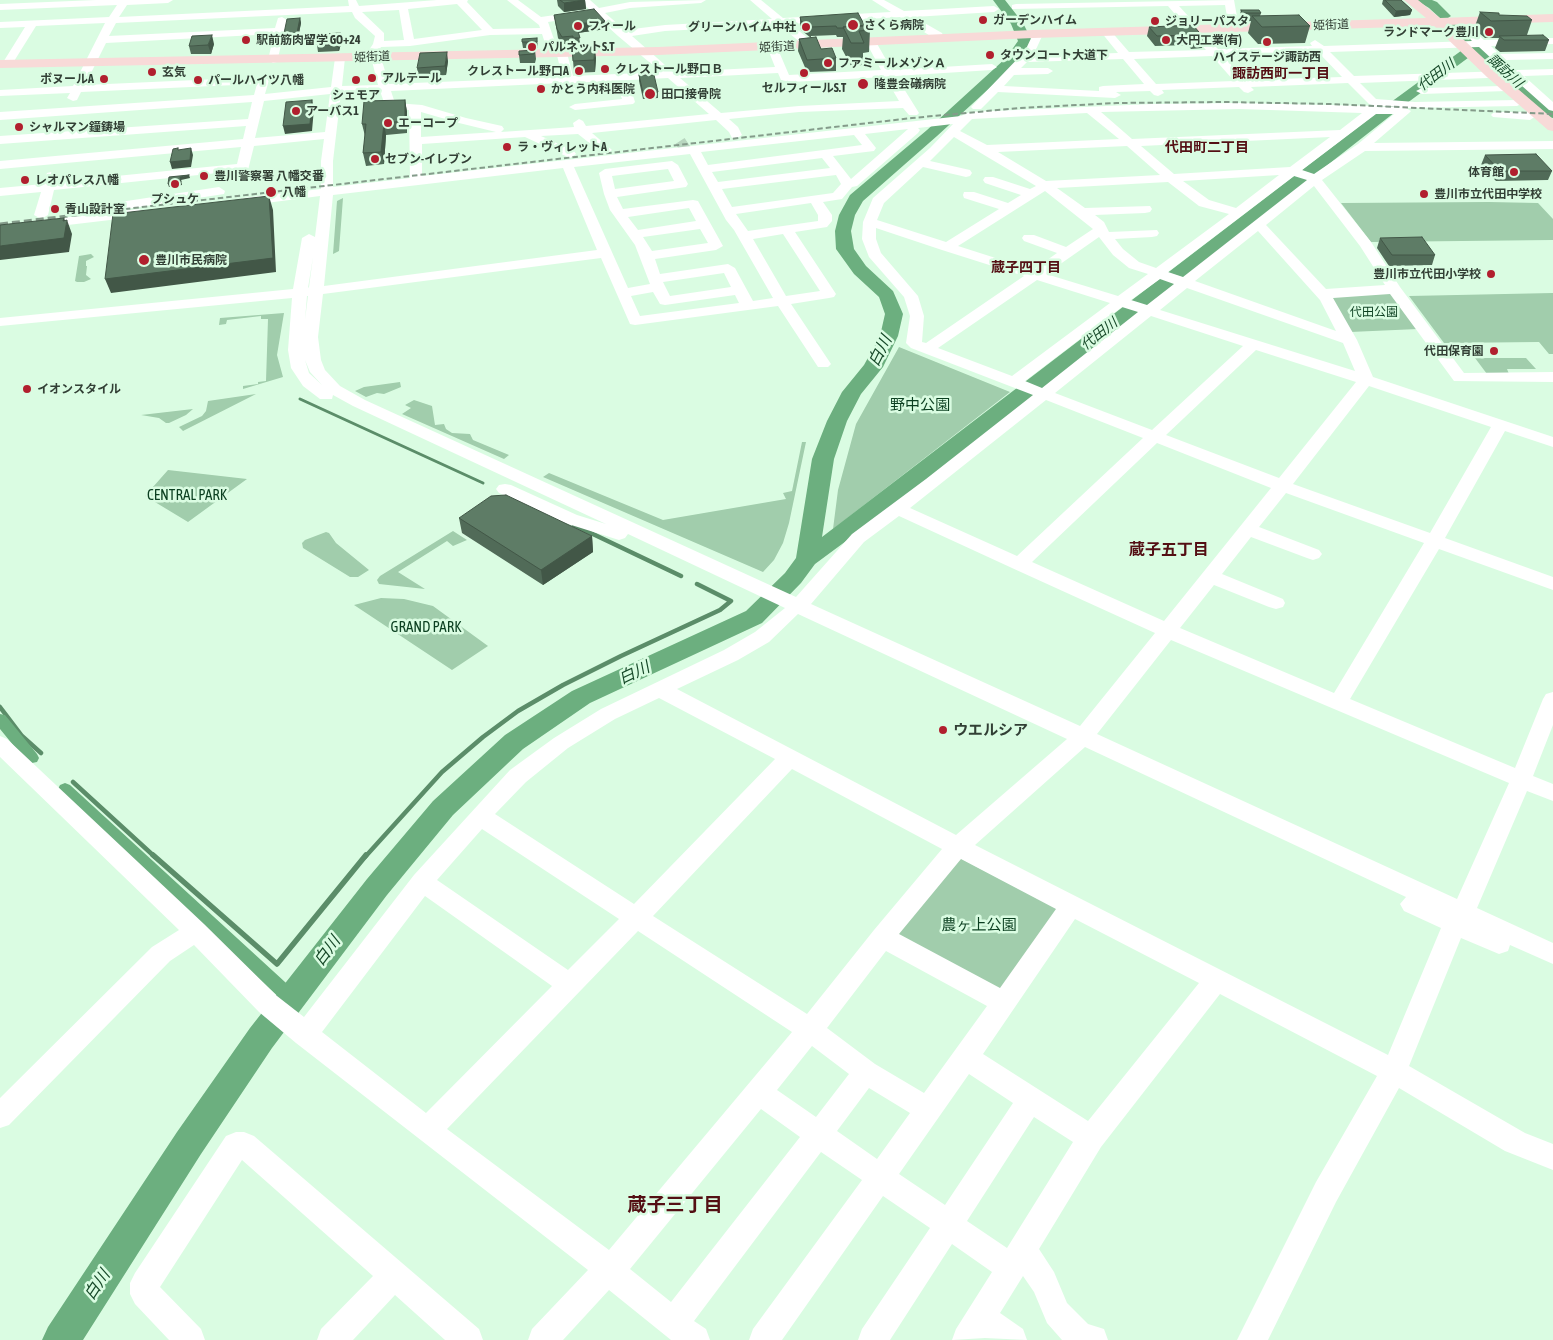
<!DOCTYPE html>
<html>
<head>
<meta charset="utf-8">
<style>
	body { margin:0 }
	canvas { display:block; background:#dafce2 }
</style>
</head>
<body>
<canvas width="1553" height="1340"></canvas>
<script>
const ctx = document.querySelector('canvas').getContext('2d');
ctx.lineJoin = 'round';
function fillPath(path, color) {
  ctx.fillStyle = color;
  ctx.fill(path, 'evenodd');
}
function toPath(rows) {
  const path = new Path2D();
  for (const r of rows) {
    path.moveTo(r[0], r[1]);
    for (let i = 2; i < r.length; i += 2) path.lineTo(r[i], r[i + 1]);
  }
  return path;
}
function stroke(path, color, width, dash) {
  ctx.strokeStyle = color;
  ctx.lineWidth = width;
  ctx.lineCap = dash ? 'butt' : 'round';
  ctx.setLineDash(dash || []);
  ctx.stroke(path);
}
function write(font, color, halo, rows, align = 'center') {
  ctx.font = font + ' "Asap Condensed","Noto Sans JP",sans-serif';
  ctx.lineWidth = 5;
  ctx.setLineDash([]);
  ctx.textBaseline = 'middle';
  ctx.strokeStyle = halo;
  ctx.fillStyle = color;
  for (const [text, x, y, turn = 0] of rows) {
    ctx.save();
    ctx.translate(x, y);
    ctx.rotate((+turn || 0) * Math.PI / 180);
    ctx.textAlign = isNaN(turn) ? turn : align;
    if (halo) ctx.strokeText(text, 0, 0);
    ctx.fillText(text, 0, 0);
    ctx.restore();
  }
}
fillPath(toPath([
	[343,198,339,251,333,254,337,201],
	[1489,202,1538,203,1553,219,1553,240,1371,242,1341,203],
	[91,254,94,257,86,261,86,266,87,266,86,275,91,279,84,282,77,282,75,281,79,256],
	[1393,293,1418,329,1350,332,1331,295],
	[1553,293,1553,354,1549,354,1539,342,1444,343,1409,296],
	[284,313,277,355,283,377,243,389,243,386,258,384,258,382,266,381,268,319,261,319,261,316,227,320,226,324,219,325,220,318],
	[899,347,1010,392,833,529,838,490,856,424],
	[1475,358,1526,358,1536,369,1507,369,1509,374,1487,374],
	[400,382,401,387,384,394,377,393,366,397,355,391,364,387],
	[256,394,183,431,179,427,202,416,206,411,208,401],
	[414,400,432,406,435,425,444,424,446,429,452,433,470,434,473,440,509,455,504,459,402,414,411,408,405,405],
	[193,409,186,415,169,423,166,423,159,418,141,415],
	[802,442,806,442,789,523,783,543,774,560,763,572,543,477,549,473,663,520,786,499,783,493,792,491],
	[168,470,247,479,188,522,145,496],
	[453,531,467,540,453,546,447,541,398,572,425,589,379,584,377,580,380,576],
	[326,532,329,533,336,543,369,570,358,577,350,577,303,548,302,543,305,540],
	[381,598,404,599,433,606,488,646,452,670,354,605],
	[960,858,1058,909,998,994,896,936]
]), '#a1cdac');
stroke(toPath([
	[300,399,483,483]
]), '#5b8d69', 3);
stroke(toPath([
	[574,525,681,576],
	[0,707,22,736,41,753],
	[73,782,155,857],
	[365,857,442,772,483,737,518,711,563,685,621,656,720,610,731,601,697,584]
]), '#5b8d69', 4.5);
stroke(toPath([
	[153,855,277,964,366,855]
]), '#5b8d69', 5.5);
fillPath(toPath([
	[0,714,5,715,37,754,39,758,37,762,32,763,27,762,0,729,0,714],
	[65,783,70,785,297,993,300,998,297,1003,291,1005,285,1003,60,793,58,789,60,785,65,783]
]), '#6caf7f');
fillPath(toPath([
	[993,0,1005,0,1023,23,1032,41,1016,64,937,136,863,201,855,215,851,231,854,249,866,266,893,291,903,314,898,336,883,367,861,394,847,421,834,459,822,537,1387,105,1469,45,1452,30,1451,27,1452,24,1462,24,1553,106,1553,118,1548,117,1476,52,1399,109,880,516,815,564,801,583,762,623,590,703,523,749,453,815,387,895,272,1048,201,1154,83,1340,42,1340,48,1327,177,1132,250,1028,367,879,433,801,505,735,572,691,746,611,785,573,796,558,812,459,827,421,842,392,864,365,880,336,885,314,879,297,854,274,836,249,835,231,839,215,850,195,927,130,1006,58,1018,41,1011,24,993,0],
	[1416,0,1432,0,1437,2,1451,16,1445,20,1441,19,1429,8,1416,0]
]), '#6caf7f');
stroke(toPath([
	[680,141,686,150]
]), '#b8d6bf', 11, [11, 5.5]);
fillPath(toPath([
	[96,0,173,0,168,3,127,5,119,17,349,6,348,0,356,0,359,6,437,0,468,0,467,2,493,29,540,28,539,25,507,0,518,0,541,17,590,10,579,0,590,0,599,8,630,2,706,0,701,3,630,8,605,13,625,30,665,25,772,19,750,0,761,0,783,18,891,12,872,0,884,0,904,11,994,6,999,9,994,12,914,17,942,33,945,39,940,42,900,17,790,24,814,43,815,45,810,48,806,47,779,25,665,31,632,36,673,72,775,67,767,47,772,44,777,47,789,75,881,70,866,42,871,39,876,42,892,70,992,64,997,67,992,70,896,76,919,113,917,115,909,115,903,108,799,112,729,119,738,127,742,135,736,139,732,138,729,132,716,120,592,133,612,150,606,154,602,153,578,134,541,136,574,151,576,154,570,158,525,137,422,144,422,176,961,116,970,112,1152,104,1239,103,1375,106,1369,104,1348,83,1251,87,1254,90,1248,93,1244,92,1239,87,1162,90,1164,93,1158,96,1154,95,1150,91,1116,92,1121,95,1115,98,998,92,981,109,973,109,971,107,973,105,1025,51,1034,32,1038,31,1043,34,1033,56,1118,53,1101,32,1106,29,1110,30,1129,52,1206,50,1168,6,1012,9,1012,5,1016,4,1234,0,1239,28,1234,31,1229,28,1225,5,1179,6,1218,49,1312,46,1310,43,1315,40,1324,46,1472,41,1456,25,1461,22,1465,23,1484,40,1553,38,1553,44,1491,46,1499,54,1553,53,1553,59,1506,60,1517,70,1553,69,1553,75,1524,76,1553,102,1553,111,1549,110,1512,77,1360,83,1376,99,1415,102,1517,100,1523,103,1517,106,1406,108,1411,111,1409,113,1374,143,1553,141,1553,149,1365,151,1322,180,1371,242,1400,287,1464,373,1553,372,1553,382,1454,381,1390,294,1333,298,1357,340,1373,377,1553,437,1553,447,1505,431,1445,538,1553,577,1553,590,1439,549,1350,699,1515,768,1543,699,1546,694,1553,692,1553,725,1533,776,1553,784,1553,801,1527,791,1477,908,1553,943,1553,964,1510,945,1508,951,1499,954,1461,938,1409,1066,1525,1133,1553,1144,1553,1170,1505,1151,1399,1088,1336,1202,1268,1340,1237,1340,1316,1182,1377,1076,1220,994,1101,1147,1039,1249,1054,1272,1067,1303,1088,1324,1104,1329,1108,1340,1062,1340,1047,1323,1034,1292,1023,1276,1000,1313,1023,1329,1027,1340,985,1338,952,1340,956,1329,992,1272,952,1244,890,1340,858,1340,862,1329,930,1228,883,1196,782,1340,749,1340,753,1329,862,1180,821,1152,694,1321,706,1329,710,1340,671,1340,609,1290,563,1340,528,1340,532,1329,588,1270,296,1043,259,1012,194,945,170,961,9,1125,0,1128,0,1098,152,947,179,930,0,757,0,736,7,739,204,924,277,996,304,1017,414,875,510,770,554,738,601,709,724,650,755,632,785,608,628,534,625,538,619,540,565,523,499,493,496,489,499,485,505,484,511,485,577,515,606,524,353,406,333,395,332,399,320,399,303,386,291,368,288,350,292,298,0,326,0,318,293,289,302,238,309,234,315,237,320,196,243,206,237,202,243,198,321,189,321,161,324,139,254,146,248,170,242,174,237,171,54,190,48,215,41,219,34,215,41,192,0,196,0,188,43,184,47,173,51,172,57,176,56,182,237,164,241,147,0,169,0,161,243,139,246,126,0,144,0,136,248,119,252,102,0,120,0,112,254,95,257,84,81,92,77,100,73,101,67,98,70,93,0,96,0,90,73,86,105,23,36,26,11,66,7,67,2,64,25,27,0,28,0,22,109,17,117,5,0,10,0,4,96,0],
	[457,4,482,30,414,39,408,9,457,4],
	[399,10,404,40,384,41,384,33,362,12,399,10],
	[352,12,355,18,375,36,373,44,367,53,368,55,376,55,381,47,410,46,490,35,542,34,549,55,557,55,562,77,389,84,382,61,377,58,372,61,378,85,342,86,345,58,340,55,335,58,331,87,265,94,269,80,263,77,85,85,106,43,274,34,268,60,273,63,277,62,287,20,282,17,278,18,275,28,109,36,116,23,352,12],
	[595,15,618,36,661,72,573,76,567,53,562,50,558,51,548,22,595,15],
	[1479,47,1505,71,1354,76,1330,52,1479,47],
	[1318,52,1342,77,1245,80,1223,56,1318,52],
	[1212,56,1234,81,1156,84,1134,59,1212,56],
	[1123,59,1144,84,1103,86,1099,87,1099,91,1004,86,1014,75,1048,74,1053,71,1048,68,1021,68,1027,62,1123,59],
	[778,73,781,80,791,82,885,77,899,101,799,106,721,113,680,78,778,73],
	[668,78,709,114,586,126,583,121,579,119,573,123,574,127,501,132,504,129,502,126,466,118,422,105,395,103,391,91,563,83,565,92,571,95,577,92,574,83,668,78],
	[380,91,386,108,409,110,410,178,333,187,333,161,341,93,380,91],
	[330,94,325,132,255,138,264,101,330,94],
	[1375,106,1400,107,1379,107,1375,106],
	[1239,109,1362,113,1340,130,1132,139,1101,112,1239,109],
	[421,112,459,123,496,132,421,137,421,112],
	[1087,113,1119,139,987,145,960,131,972,119,1087,113],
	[1376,114,1394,114,1358,144,1314,174,1302,170,1376,114],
	[953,124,930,148,873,198,863,222,862,239,869,257,904,297,910,316,906,343,911,348,1033,395,926,479,852,534,796,597,365,400,340,386,325,370,321,360,318,337,323,294,601,258,630,324,635,325,778,306,818,367,828,367,831,364,791,304,829,298,834,297,836,294,795,232,827,227,832,221,832,215,823,202,842,199,852,187,857,186,918,133,920,130,918,128,953,124],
	[908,129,851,179,833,156,874,151,876,148,865,134,908,129],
	[854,135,862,145,708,165,701,152,854,135],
	[954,137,1036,186,1030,189,993,177,985,177,983,180,985,183,1021,195,1008,203,974,192,964,192,963,195,964,198,999,209,946,242,877,220,884,203,923,167,966,177,970,176,972,173,970,170,930,161,954,137],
	[1330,137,1290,167,1174,174,1141,146,1330,137],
	[1127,146,1160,175,1046,181,998,152,1127,146],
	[690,154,726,220,734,230,773,298,753,301,735,268,728,264,660,274,655,259,716,250,723,246,698,201,693,200,623,209,617,197,686,187,688,184,678,165,672,161,605,169,599,173,604,194,610,210,635,245,650,284,628,288,574,167,690,154],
	[822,158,830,168,718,182,712,172,822,158],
	[563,168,597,250,324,286,333,195,563,168],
	[668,169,674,181,615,189,612,176,668,169],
	[836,175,841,184,833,193,732,207,722,189,836,175],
	[1279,175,1236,208,1209,200,1183,181,1279,175],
	[1294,176,1307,180,1183,277,1168,272,1294,176],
	[1168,182,1199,206,1229,214,1156,268,1139,262,1123,249,1115,239,1152,237,1157,236,1159,233,1157,230,1109,232,1104,222,1095,215,1145,213,1150,212,1152,209,1150,206,1085,208,1057,188,1168,182],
	[1314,186,1360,246,1385,285,1326,289,1266,225,1314,186],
	[1045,191,1093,229,1066,247,1034,235,1024,235,1022,238,1024,241,1057,253,1033,270,958,246,1045,191],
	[811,203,818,215,818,221,748,231,736,214,811,203],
	[689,208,696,221,638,230,628,217,689,208],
	[876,228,942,250,1024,276,926,343,922,342,924,316,918,296,881,253,876,239,876,228],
	[700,229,708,243,652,251,643,237,700,229],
	[1258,231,1320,300,1336,331,1195,281,1258,231],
	[783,234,820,291,786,296,753,239,783,234],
	[1099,237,1113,255,1129,268,1148,274,1118,296,1046,274,1099,237],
	[313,257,309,287,308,288,313,257],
	[724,273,731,287,670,296,663,282,724,273],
	[1160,279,1174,284,1147,305,1131,300,1160,279],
	[1037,280,1110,303,1012,376,938,348,1037,280],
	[1187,288,1343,343,1355,371,1160,310,1187,288],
	[653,292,660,304,665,305,735,295,739,303,640,316,631,296,653,292],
	[307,296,308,296,305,320,307,296],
	[1122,307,1138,312,1042,388,1025,381,1122,307],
	[1151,316,1243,346,1152,430,1055,393,1151,316],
	[1256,350,1356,382,1279,478,1166,435,1256,350],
	[305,360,310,372,322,385,309,373,305,360],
	[1369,386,1491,427,1430,533,1293,484,1369,386],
	[1046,400,1143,438,1017,556,910,508,1046,400],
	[1157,443,1271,488,1164,621,1032,562,1157,443],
	[1286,493,1424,543,1334,693,1180,628,1214,585,1269,607,1276,609,1283,607,1285,603,1283,599,1222,574,1251,537,1307,558,1313,560,1319,558,1322,554,1319,550,1259,527,1286,493],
	[899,516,1012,568,1155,633,1080,726,811,604,864,542,899,516],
	[798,614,1067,739,956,835,677,689,738,660,769,642,798,614],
	[1171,640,1509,783,1457,899,1097,734,1171,640],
	[659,698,775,759,634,904,495,814,526,782,568,748,615,719,659,698],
	[1085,747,1406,897,1400,904,1404,911,1441,928,1388,1055,975,845,1085,747],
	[792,769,942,849,874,930,807,1014,653,916,792,769],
	[482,829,619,919,568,970,437,880,482,829],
	[961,859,1056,909,1000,988,899,934,961,859],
	[425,896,552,986,426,1113,322,1032,425,896],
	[1075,919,1199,983,1088,1121,983,1054,1075,919],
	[638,931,792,1032,609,1250,447,1129,638,931],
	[886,951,987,1006,924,1093,875,1064,827,1028,886,951],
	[812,1046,849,1074,816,1117,777,1090,812,1046],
	[969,1074,1013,1103,945,1205,899,1174,969,1074],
	[869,1088,910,1113,877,1159,837,1131,869,1088],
	[761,1109,800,1137,671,1302,630,1269,761,1109],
	[1034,1117,1073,1142,1007,1248,967,1221,1034,1117],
	[625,86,631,89,635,102,633,104,575,110,569,107,575,104,622,99,620,93,600,94,594,91,600,88,625,86],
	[1502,86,1508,89,1506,91,1422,94,1416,91,1422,88,1502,86],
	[1497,112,1530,112,1536,116,1530,120,1493,117,1491,115,1493,113,1497,112],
	[219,187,225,191,224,194,120,210,113,206,120,202,219,187],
	[139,209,146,213,144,216,0,233,0,225,139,209],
	[236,1132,244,1132,254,1136,479,1329,483,1340,445,1340,395,1295,353,1340,317,1340,321,1329,373,1276,242,1160,160,1287,201,1329,205,1340,169,1340,135,1304,130,1294,130,1283,135,1273,226,1136,236,1132]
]), '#fff');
fillPath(toPath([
	[1404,0,1418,0,1440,18,1553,14,1553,22,1448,25,1497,71,1553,119,1553,131,1548,130,1487,77,1434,26,1033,38,658,55,0,68,0,60,658,47,1033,30,1426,18,1404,0]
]), '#f8dad8');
stroke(toPath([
	[108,211,912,118,1020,108,1117,103,1224,102,1330,104,1553,114]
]), '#849b8a', 2, [5.5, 3]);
stroke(toPath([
	[0,224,118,210]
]), '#849b8a', 3, [8, 4]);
fillPath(toPath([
	[557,0,585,0,586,9,564,12,558,6],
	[1383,0,1401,0,1412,10,1410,15,1394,17,1382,4],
	[1241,10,1261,13,1260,16,1310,26,1305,43,1258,44,1248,33,1251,21,1240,22,1239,19],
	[1480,12,1499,15,1532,20,1527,35,1549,40,1545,51,1500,52,1495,48,1499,38,1485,38,1474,29],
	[554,15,606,29,578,33,581,47,574,47,574,44,563,45,558,38],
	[800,17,865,26,870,30,869,52,863,53,863,65,851,66,842,49,843,37,837,37,836,35,811,36,811,38,821,49,836,58,836,71,807,72,798,51,799,39,811,38,801,30,800,26],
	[300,18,301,23,297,43,284,44,283,38],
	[1149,27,1204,38,1202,48,1191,49,1188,45,1155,46,1147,36],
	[340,33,342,40,339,51,318,52,317,45],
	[537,38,538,48,523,48,522,42],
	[214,44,211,54,191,54,189,46],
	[572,47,596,58,595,72,574,73],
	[535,50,536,59,535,63,520,63,519,55],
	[448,61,446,75,418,77,417,68],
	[639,75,658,92,658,98,643,99,639,81],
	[405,100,407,112,407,133,386,135,384,164,366,166,363,153,365,136,362,124],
	[1485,155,1552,171,1548,180,1496,181,1481,165],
	[1380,238,1435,255,1432,265,1389,266,1377,248],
	[459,518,592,536,593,552,543,585,462,533]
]), '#516b58');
fillPath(toPath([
	[585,0,586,9,564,12,564,3],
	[1412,10,1410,15,1394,17,1396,11],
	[300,18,301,23,297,43,296,38],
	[605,21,606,29,577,33,576,24],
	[340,33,342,40,339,51,337,45],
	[212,35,214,44,211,54,208,45],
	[595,47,596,58,595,72,594,60],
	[447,52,448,61,446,75,445,66],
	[312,100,314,108,312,131,285,134,283,126],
	[405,100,407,112,407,133,405,121],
	[384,123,386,135,384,164,381,152],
	[191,148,193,155,191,167,172,169,170,162],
	[189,175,190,178,181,180,182,185,169,187,168,184,180,177],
	[269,196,273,210,276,272,111,293,105,279],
	[64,218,67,225,67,220,72,234,69,252,0,260,0,246,63,221],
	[592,536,593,552,543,585,541,570]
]), '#425747');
const building = toPath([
	[560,0,585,0,564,3,560,0],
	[1385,0,1401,0,1412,10,1396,11,1385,0],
	[594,9,605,21,576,24,580,38,573,38,573,36,562,37,557,29,554,15,594,9],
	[1241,10,1259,10,1261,13,1242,13,1241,10],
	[1480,12,1499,13,1499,15,1527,16,1532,20,1491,21,1480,12],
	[858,13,865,26,843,27,844,28,837,28,836,26,810,27,811,29,801,21,800,17,858,13],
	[1299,15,1310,26,1262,27,1252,16,1299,15],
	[300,18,296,38,283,38,287,19,300,18],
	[868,25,870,30,859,31,864,43,851,43,843,27,868,25],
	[1193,25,1204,38,1193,38,1190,35,1157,36,1149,27,1193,25],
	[340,33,337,45,317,45,323,34,340,33],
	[212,35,208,45,189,46,192,36,212,35],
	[1543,35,1549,40,1504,40,1499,36,1543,35],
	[816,37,821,49,832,48,836,58,807,60,799,39,816,37],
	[537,38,537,42,522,42,522,39,537,38],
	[572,47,595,47,594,60,573,61,572,47],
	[535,50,534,54,519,55,519,51,535,50],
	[447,52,445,66,417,68,420,53,447,52],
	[639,75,654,75,658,92,643,93,639,75],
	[312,100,310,124,283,126,286,102,312,100],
	[405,100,405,121,384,123,381,152,363,153,366,124,362,124,364,101,405,100],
	[178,148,178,150,191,148,190,160,170,162,173,149,178,148],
	[1536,154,1552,171,1500,171,1485,155,1536,154],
	[189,175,180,177,181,182,168,184,169,177,189,175],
	[269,196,273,258,105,279,113,214,269,196],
	[64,218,63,221,67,220,64,238,0,246,0,225,64,218],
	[1422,237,1435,255,1392,255,1380,238,1422,237],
	[506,495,592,536,541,570,459,518,491,496,506,495]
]);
fillPath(building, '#5e7c66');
stroke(building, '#425747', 1);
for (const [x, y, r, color] of [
	[983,20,5,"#b11f2e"],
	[1155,21,5,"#b11f2e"],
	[853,25,6,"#b11f2e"],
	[578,26,5,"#b11f2e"],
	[806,27,5,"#b11f2e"],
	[1489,32,5,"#b11f2e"],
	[246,40,5,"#b11f2e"],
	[1166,40,5,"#b11f2e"],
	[1267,42,5,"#b11f2e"],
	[532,47,5,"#b11f2e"],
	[990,55,5,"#b11f2e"],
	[828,63,5,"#b11f2e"],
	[605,69,5,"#b11f2e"],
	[579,71,5,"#b11f2e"],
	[152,72,5,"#b11f2e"],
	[804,73,5,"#b11f2e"],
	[372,78,5,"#b11f2e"],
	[104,79,5,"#b11f2e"],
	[198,80,5,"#b11f2e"],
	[356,80,5,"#b11f2e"],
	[863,84,6,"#b11f2e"],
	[541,89,5,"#b11f2e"],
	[650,94,6,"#b11f2e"],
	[296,111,5,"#b11f2e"],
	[388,123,5,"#b11f2e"],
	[19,127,5,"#b11f2e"],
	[507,147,5,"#b11f2e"],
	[375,159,5,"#b11f2e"],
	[1514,172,5,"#b11f2e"],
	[204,176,5,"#b11f2e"],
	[25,180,5,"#b11f2e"],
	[175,184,5,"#b11f2e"],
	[271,192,6,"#b11f2e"],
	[1424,194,5,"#b11f2e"],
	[55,209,5,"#b11f2e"],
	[144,260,6,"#b11f2e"],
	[1491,274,5,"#b11f2e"],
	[1494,351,5,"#b11f2e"],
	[27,389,5,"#b11f2e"],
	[943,730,5,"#b11f2e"]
]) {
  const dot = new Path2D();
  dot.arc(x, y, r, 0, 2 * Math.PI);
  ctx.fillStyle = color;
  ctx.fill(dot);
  stroke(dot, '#dafce2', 2);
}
write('bold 12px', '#323f35', '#dafce2', [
	["ガーデンハイム",993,20],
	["ジョリーパスタ",1165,21],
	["さくら病院",864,25],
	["フィール",588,26],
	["グリーンハイム中社",796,27,"right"],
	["ランドマーク豊川",1479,32,"right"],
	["駅前筋肉留学 GO+24",256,40],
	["大円工業(有)",1176,40],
	["パルネットS.T",542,47],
	["タウンコート大道下",1000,55],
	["ハイステージ諏訪西",1267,57,"center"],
	["ファミールメゾンＡ",838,63],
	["クレストール野口Ｂ",615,69],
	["クレストール野口A",569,71,"right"],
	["玄気",162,72],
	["アルテール",382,78],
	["ボヌールA",94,79,"right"],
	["パールハイツ八幡",208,80],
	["隆豊会礒病院",874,84],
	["セルフィールS.T",804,88,"center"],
	["かとう内科医院",551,89],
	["田口接骨院",661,94],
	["シェモア",356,95,"center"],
	["アーバス1",306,111],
	["エーコープ",398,123],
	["シャルマン鐘鋳場",29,127],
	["ラ・ヴィレットA",517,147],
	["セブン-イレブン",385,159],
	["体育館",1504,172,"right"],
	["豊川警察署 八幡交番",214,176],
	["レオパレス八幡",35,180],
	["八幡",282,192],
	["豊川市立代田中学校",1434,194],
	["プシュケ",175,199,"center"],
	["青山設計室",65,209],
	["豊川市民病院",155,260],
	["豊川市立代田小学校",1481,274,"right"],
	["代田保育園",1484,351,"right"],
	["イオンスタイル",37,389]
], 'left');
write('12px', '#323f35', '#dafce2', [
	["姫街道",1331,25,-2],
	["姫街道",777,47,-3],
	["姫街道",372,57,-2]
]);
write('12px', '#0b3f20', '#dafce2', [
	["代田公園",1374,312]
]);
write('italic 14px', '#164828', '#dafce2', [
	["諏訪川",1505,71,42],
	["代田川",1436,75,-37],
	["代田川",1099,334,-38]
]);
write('bold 14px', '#540f14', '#dafce2', [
	["諏訪西町一丁目",1281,74],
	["代田町二丁目",1207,148],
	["蔵子四丁目",1026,268]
]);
write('15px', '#0b3f20', '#dafce2', [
	["野中公園",920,405],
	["CENTRAL PARK",187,495],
	["GRAND PARK",426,627],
	["農ヶ上公園",979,925]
]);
write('bold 15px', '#323f35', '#dafce2', [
	["ウエルシア",953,730]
], 'left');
write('italic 16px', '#164828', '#dafce2', [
	["白川",880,351,-63],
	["白川",634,673,-25],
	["白川",327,951,-53],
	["白川",97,1285,-56]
]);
write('bold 16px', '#540f14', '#dafce2', [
	["蔵子五丁目",1169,550]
]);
write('bold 19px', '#540f14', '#dafce2', [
	["蔵子三丁目",675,1205]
]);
</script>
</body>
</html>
